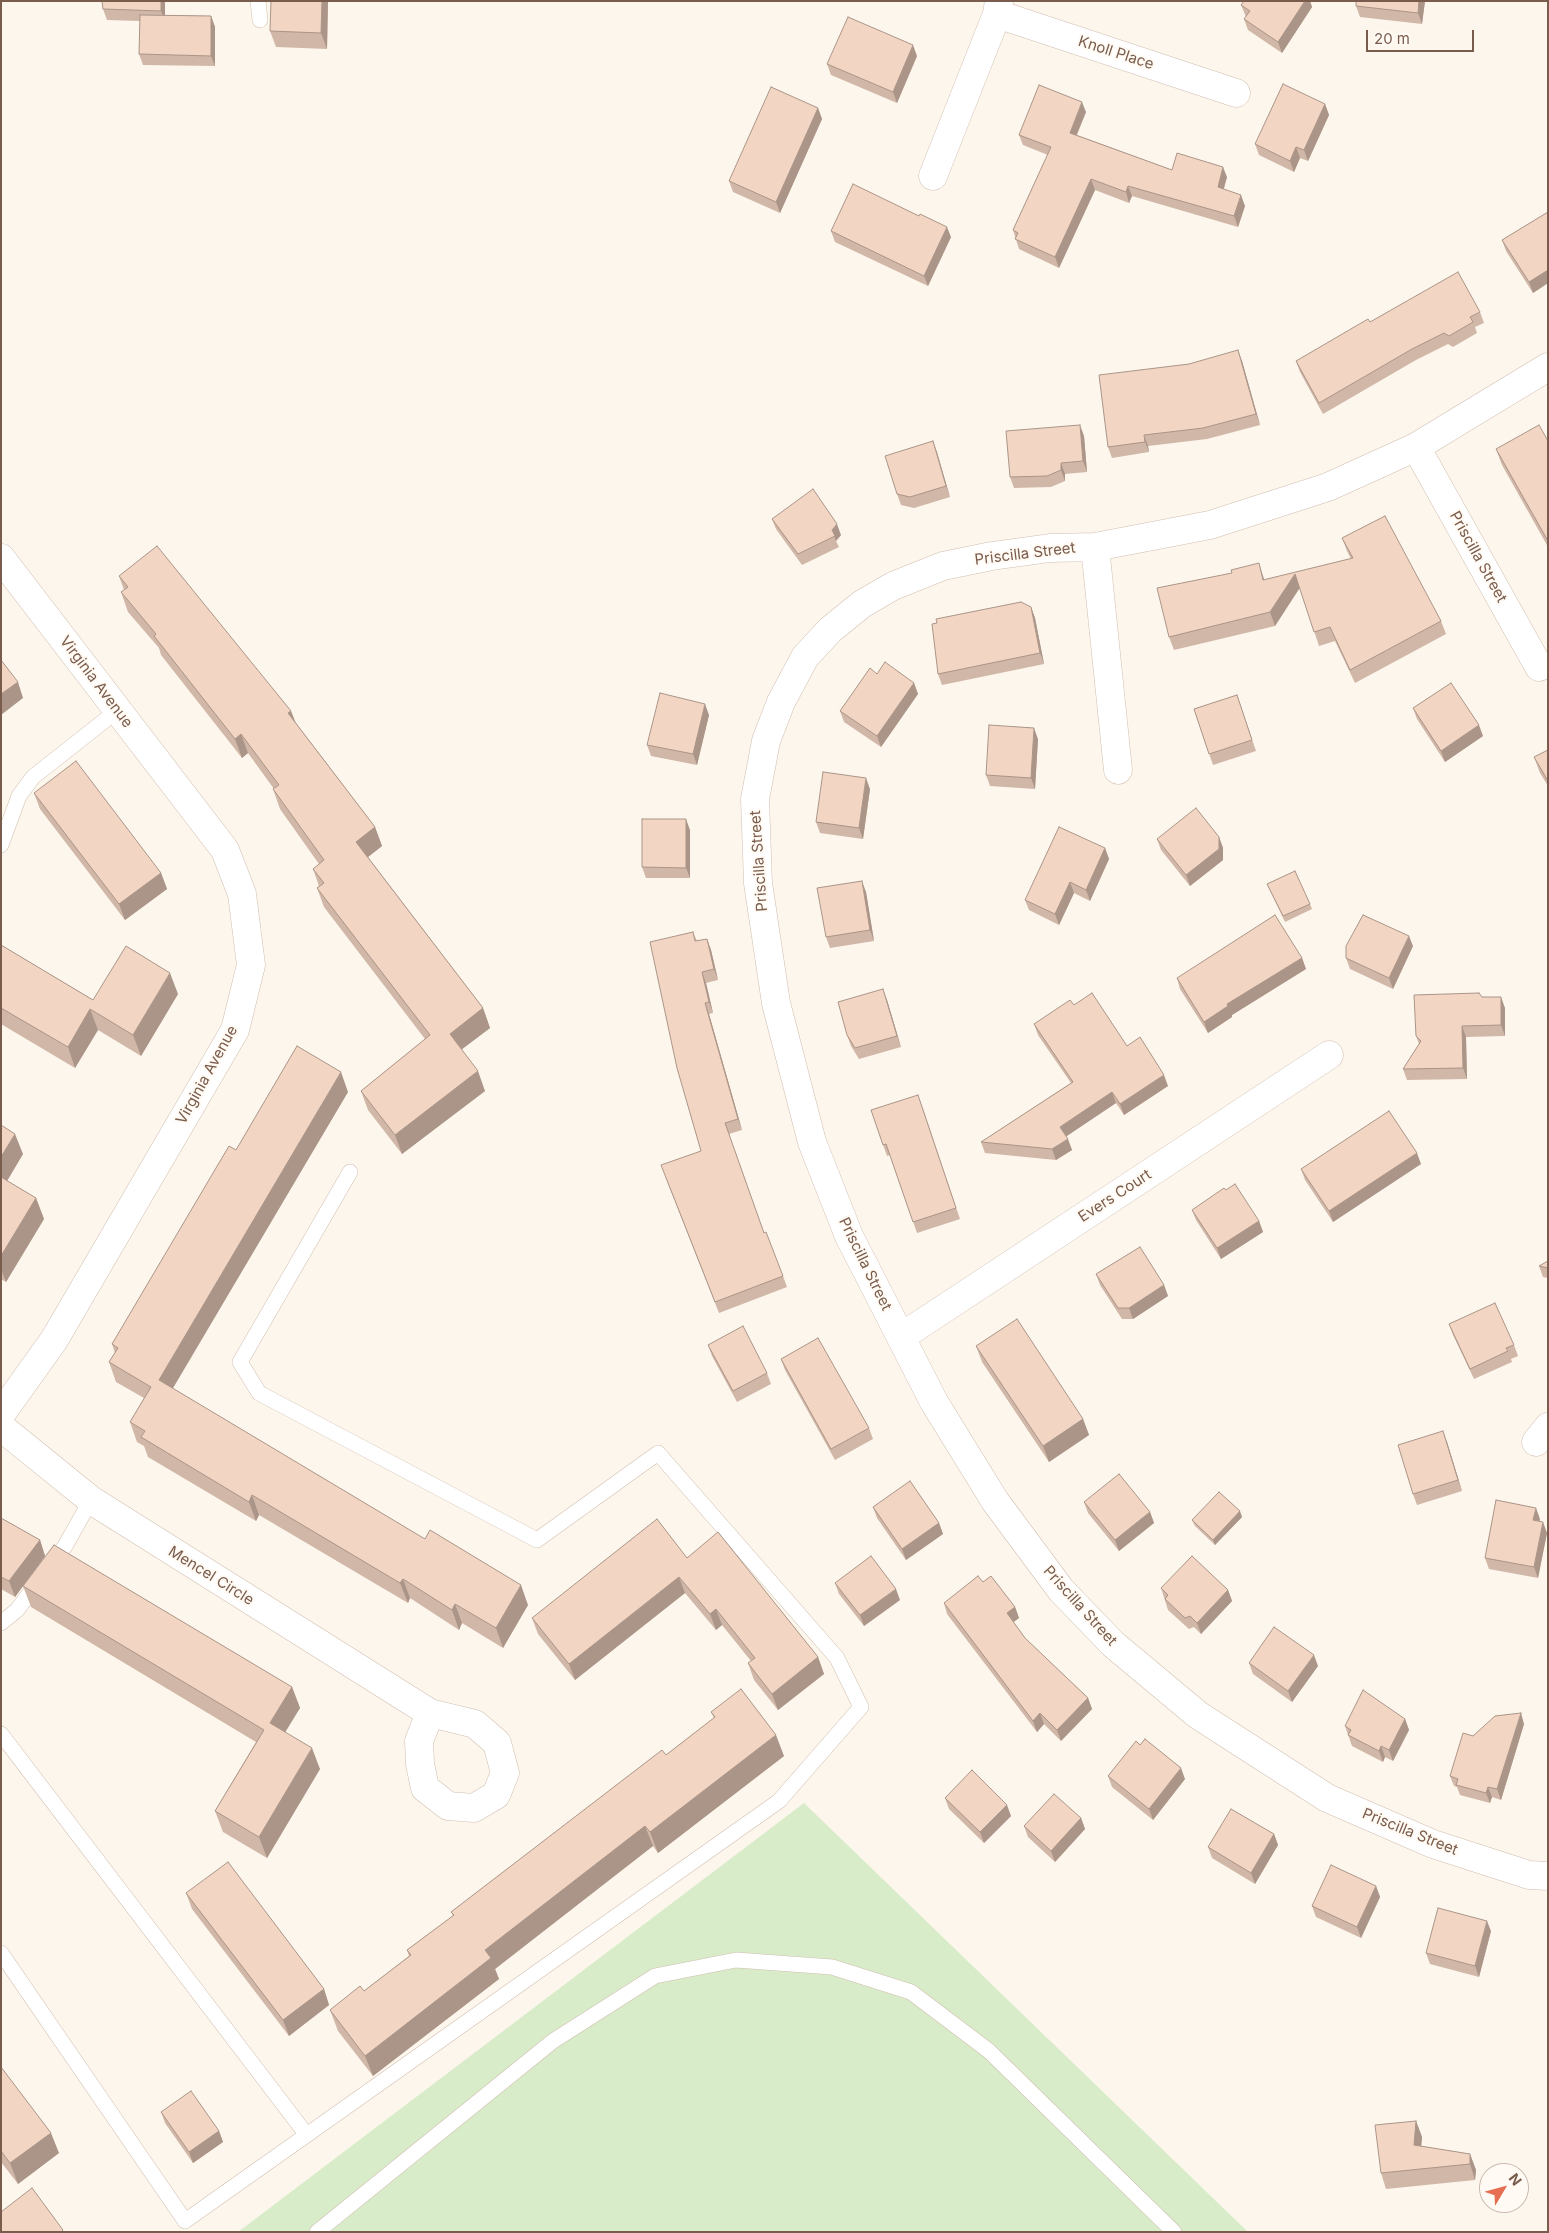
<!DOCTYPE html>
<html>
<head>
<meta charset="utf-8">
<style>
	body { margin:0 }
	#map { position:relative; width:1549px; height:2233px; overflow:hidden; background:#fdf6ec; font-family:Inter,sans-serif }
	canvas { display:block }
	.frame { position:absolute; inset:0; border:2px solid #7a5c4d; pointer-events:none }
	.north { position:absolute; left:1479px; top:2163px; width:50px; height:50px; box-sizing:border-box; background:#fffaf3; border:1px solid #cabbb1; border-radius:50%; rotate:53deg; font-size:14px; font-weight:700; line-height:20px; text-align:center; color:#7a5c4d }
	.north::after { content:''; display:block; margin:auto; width:18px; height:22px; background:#e76f51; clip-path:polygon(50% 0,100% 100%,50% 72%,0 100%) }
	.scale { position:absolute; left:1366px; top:30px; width:108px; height:22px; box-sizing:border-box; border:2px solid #7a5c4d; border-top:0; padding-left:6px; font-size:15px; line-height:18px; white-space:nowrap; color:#7a5c4d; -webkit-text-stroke:4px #fffaf3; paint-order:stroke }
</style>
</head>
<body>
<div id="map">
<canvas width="1549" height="2233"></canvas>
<div class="frame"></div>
<div class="north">N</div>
<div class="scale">20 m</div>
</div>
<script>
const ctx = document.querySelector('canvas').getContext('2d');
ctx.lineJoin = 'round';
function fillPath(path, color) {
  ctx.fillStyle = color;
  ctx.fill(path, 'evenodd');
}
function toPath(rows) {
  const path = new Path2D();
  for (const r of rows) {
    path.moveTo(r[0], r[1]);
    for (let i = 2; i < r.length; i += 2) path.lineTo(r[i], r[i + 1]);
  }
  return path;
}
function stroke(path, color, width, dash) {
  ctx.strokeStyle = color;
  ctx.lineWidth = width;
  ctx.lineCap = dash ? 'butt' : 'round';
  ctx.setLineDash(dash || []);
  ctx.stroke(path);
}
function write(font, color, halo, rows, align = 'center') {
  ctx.font = font + ' Inter,sans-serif';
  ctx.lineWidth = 4;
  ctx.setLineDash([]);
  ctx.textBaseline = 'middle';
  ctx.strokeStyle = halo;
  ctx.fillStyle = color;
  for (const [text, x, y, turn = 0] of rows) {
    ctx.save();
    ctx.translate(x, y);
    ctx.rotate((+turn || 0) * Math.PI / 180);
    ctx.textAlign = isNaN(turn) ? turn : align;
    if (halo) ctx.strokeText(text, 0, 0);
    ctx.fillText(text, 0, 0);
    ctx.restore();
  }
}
fillPath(toPath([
	[804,1803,1248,2232,238,2232]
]), '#d8ecc9');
const lane = toPath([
	[258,1,260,20],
	[1,845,19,796,33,777,118,710],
	[1,1623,17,1610,65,1546,91,1500],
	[1,1734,306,2134],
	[1,1953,185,2221,779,1801,861,1707,837,1658,658,1453,537,1540,259,1393,240,1362,350,1172],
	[317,2232,553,2041,655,1976,736,1960,832,1967,911,1992,989,2051,1174,2232]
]);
const street = toPath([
	[997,14,1236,93],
	[933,176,997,14,999,1],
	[1548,367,1416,447,1328,487,1210,525,1095,547,1050,548,992,556,943,566,893,586,862,604,830,630,805,657,781,702,766,741,755,799,758,883,776,1003,812,1142,849,1236,934,1402,995,1501,1061,1590,1113,1644,1198,1715,1327,1798,1433,1844,1529,1875,1548,1876],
	[1416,447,1539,667],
	[1095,547,1118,770],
	[1,558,225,850,242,894,251,965,235,1030,54,1340,1,1414],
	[901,1337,1329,1055],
	[1,1427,91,1500,430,1713,475,1724,497,1743,505,1773,496,1795,474,1808,448,1806,425,1788,420,1764,419,1741,430,1713],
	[1536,1442,1548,1427]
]);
stroke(lane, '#d1beb0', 16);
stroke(street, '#d1beb0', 29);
stroke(lane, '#fff', 15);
stroke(street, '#fff', 28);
fillPath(toPath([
	[165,1,165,15,211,16,215,27,215,66,143,65,139,54,140,21,107,20,103,9],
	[328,1,327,49,276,47,270,31],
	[1244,1,1310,1,1312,7,1282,53,1248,30,1244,19,1246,17,1241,5],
	[1425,1,1422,24,1360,17,1356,6],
	[917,56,897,103,831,75,827,64],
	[1325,104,1329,115,1308,161,1300,158,1294,172,1259,155,1255,144],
	[818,108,822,119,780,213,733,192,729,181],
	[1086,112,1077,135,1172,170,1227,177,1224,189,1245,206,1238,227,1132,196,1129,203,1095,190,1059,268,1019,249,1013,230,1048,155,1023,145,1019,135],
	[1548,212,1548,283,1533,293,1506,251,1502,240],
	[831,231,951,237,928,286,835,242],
	[1480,312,1484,323,1475,327,1477,333,1453,347,1448,344,1416,360,1323,414,1300,372,1296,361],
	[1242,361,1260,425,1207,439,1148,446,1149,452,1112,458,1108,447],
	[1084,436,1087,472,1065,474,1065,481,1051,487,1014,488,1010,477],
	[933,441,950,497,914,508,901,505,897,494],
	[1548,441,1548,547,1502,465,1496,449],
	[772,519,841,535,836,541,839,547,802,565,776,529],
	[1342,538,1441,621,1446,634,1355,683,1335,641,1319,646,1300,588,1275,626,1174,650,1169,637,1263,576,1264,580,1351,559,1347,551],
	[119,576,291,711,296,723,375,827,382,846,368,857,483,1008,490,1028,462,1049,485,1091,402,1154,368,1110,361,1091,425,1039,324,907,317,888,319,886,313,869,319,864,280,809,273,789,274,789,248,753,242,758,161,655,159,648,128,612,121,592,124,590],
	[1031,607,1035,618,1044,664,942,685,938,674],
	[877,674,914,683,918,694,881,747,844,722,840,711],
	[1237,695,1256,751,1213,765,1194,709],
	[1413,708,1483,736,1445,762,1417,719],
	[709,715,697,765,651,756,647,745],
	[1038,739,1035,789,990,786,986,775],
	[1548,750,1548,786,1540,773,1534,757],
	[870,789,863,839,820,833,816,822],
	[34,793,161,873,167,889,125,920,40,809],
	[690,830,690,878,646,878,642,867],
	[1219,837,1223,848,1223,860,1190,886,1161,850,1157,839],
	[1105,848,1109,859,1090,901,1074,893,1059,925,1029,910,1025,900],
	[1267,884,1310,904,1312,909,1285,922],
	[866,892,874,941,830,948,826,937],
	[693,932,697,941,707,939,711,950,718,980,706,983,713,1013,709,1014,742,1130,729,1134,764,1233,783,1276,787,1287,719,1313,665,1176,701,1151],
	[1,945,93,1000,178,994,141,1056,98,1030,75,1068,1,1024],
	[1413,946,1393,989,1350,969,1346,958],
	[1302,958,1306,969,1232,1015,1232,1017,1208,1033,1180,989,1177,978],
	[1482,997,1505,1008,1505,1036,1466,1037,1467,1079,1407,1080,1403,1069,1419,1044,1416,1036],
	[887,1000,901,1047,859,1059,851,1046,847,1035],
	[1074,1005,1127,1046,1168,1086,1124,1115,1116,1103,1066,1136,1072,1150,1056,1160,985,1153,981,1142,1071,1083,1038,1035,1034,1024],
	[348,1092,172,1388,528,1605,503,1648,462,1623,459,1630,410,1598,408,1603,259,1515,256,1521,148,1457,144,1446,137,1442,130,1422,144,1398,116,1382,109,1362,115,1353,112,1344,236,1150],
	[922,1106,960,1219,917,1233,890,1155,887,1156,871,1110],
	[1,1125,23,1154,7,1181,36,1198,44,1219,6,1282,1,1279],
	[1421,1164,1333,1222,1305,1180,1301,1169],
	[1226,1190,1259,1221,1263,1232,1221,1259,1196,1220,1192,1210],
	[1548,1261,1548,1278,1543,1277,1539,1266],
	[1096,1274,1164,1285,1168,1296,1133,1319,1122,1319,1100,1285],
	[1449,1324,1514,1345,1518,1356,1511,1359,1512,1362,1474,1379,1453,1335],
	[708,1345,767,1373,771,1384,737,1402,712,1356],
	[976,1346,1083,1419,1089,1435,1049,1462,982,1362],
	[781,1359,869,1428,873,1439,835,1460,785,1370],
	[1447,1442,1462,1491,1417,1505,1413,1494],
	[1084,1502,1150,1512,1154,1523,1119,1551,1088,1513],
	[873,1507,939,1523,943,1534,906,1560,877,1518],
	[1242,1517,1215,1545,1195,1526,1192,1520],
	[1,1518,40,1540,45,1556,15,1597,1,1589],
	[1540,1519,1539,1521,1547,1533,1538,1578,1489,1569,1485,1558],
	[687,1558,818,1657,824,1674,778,1710,754,1680,748,1663,751,1661,722,1625,716,1630,685,1593,575,1680,538,1634,532,1618],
	[983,1582,1015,1607,1019,1618,1013,1622,1025,1638,1088,1698,1092,1709,1061,1741,1044,1724,1037,1732,947,1614,944,1603],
	[835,1583,900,1600,864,1626,839,1594],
	[23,1586,292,1687,300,1708,285,1732,320,1769,267,1858,223,1832,215,1811,256,1742,31,1607],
	[1161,1588,1228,1590,1232,1601,1201,1634,1194,1627,1189,1629,1168,1610],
	[1249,1663,1318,1666,1292,1702,1253,1674],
	[711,1712,784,1756,658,1853,653,1846,495,1969,499,1979,373,2076,338,2031,330,2010,364,1991,409,1956,407,1950,453,1916,451,1912,666,1755,714,1718],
	[1405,1719,1409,1730,1393,1761,1385,1757,1383,1762,1352,1746,1345,1726],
	[1524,1724,1501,1800,1492,1797,1490,1803,1460,1795,1457,1787,1454,1786,1450,1776,1473,1736],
	[1140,1745,1185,1779,1153,1820,1112,1787,1108,1776],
	[945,1798,1011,1816,984,1843,949,1809],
	[1081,1818,1085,1829,1055,1862,1028,1837,1024,1826],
	[1274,1834,1278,1845,1255,1884,1212,1858,1208,1847],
	[1376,1886,1380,1897,1361,1938,1316,1917,1312,1906],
	[186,1893,324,1989,329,2005,289,2036,192,1909],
	[1491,1931,1479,1977,1430,1964,1426,1953],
	[1,2067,59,2153,18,2184,1,2162],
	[161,2112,219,2131,223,2142,193,2163,165,2123],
	[1416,2121,1422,2137,1421,2146,1470,2154,1476,2170,1475,2180,1386,2189,1381,2173]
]), '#d1b7a8');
fillPath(toPath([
	[161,1,165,1,165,22,161,11],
	[322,1,328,1,327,49,321,33],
	[1305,1,1310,1,1312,7,1282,53,1278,42],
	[1419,1,1425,1,1422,24,1418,13],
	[211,16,215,27,215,66,211,56],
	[913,45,917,56,897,103,893,92],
	[1082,102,1086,112,1073,143,1070,133],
	[1325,104,1329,115,1308,161,1304,150],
	[818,108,822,119,780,213,776,202],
	[1296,147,1300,158,1294,172,1290,161],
	[1223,167,1227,177,1221,197,1218,187],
	[1091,179,1095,190,1059,268,1055,257],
	[1128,186,1132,196,1129,203,1126,192],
	[1241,195,1245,206,1238,227,1234,216],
	[947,227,951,237,928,286,924,276],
	[1548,270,1548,283,1533,293,1529,282],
	[1238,350,1242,361,1260,425,1256,414],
	[1080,425,1084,436,1087,472,1083,461],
	[1144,435,1148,446,1149,452,1145,442],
	[933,441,937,452,950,497,946,486],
	[1061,463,1065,474,1065,481,1061,470],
	[837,524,841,535,836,541,832,530],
	[1259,563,1263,576,1268,594,1263,580],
	[1295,574,1300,587,1275,626,1270,612],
	[1031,607,1035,618,1044,664,1040,653],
	[18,682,23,698,1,715,1,694],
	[914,683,918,694,881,747,877,736],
	[705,704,709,715,697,765,693,754],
	[291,711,298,730,288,713],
	[1479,725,1483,736,1445,762,1441,751],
	[1034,728,1038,739,1035,789,1031,778],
	[241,734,248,753,242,758,235,739],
	[866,778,870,789,863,839,859,828],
	[686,819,690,830,690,878,686,868],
	[375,827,382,846,363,861,356,842],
	[1219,837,1223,848,1223,860,1190,886,1186,875],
	[1105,848,1109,859,1090,901,1086,890],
	[161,873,167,889,125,920,119,904],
	[862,881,866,892,874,941,870,930],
	[1070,882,1074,893,1059,925,1055,914],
	[1409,936,1413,946,1393,989,1389,978],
	[707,939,711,950,718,980,714,969],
	[1302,958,1306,969,1232,1015,1232,1017,1208,1033,1204,1022,1227,1004],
	[702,972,706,983,713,1013,709,1002],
	[170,973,178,994,141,1056,133,1035],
	[883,989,887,1000,901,1047,897,1036],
	[1501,997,1505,1008,1505,1036,1501,1025],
	[705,1003,709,1014,742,1130,738,1119],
	[483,1008,490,1028,457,1053,450,1034],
	[90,1009,98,1030,75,1068,68,1047],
	[1462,1026,1466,1037,1467,1079,1463,1068],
	[478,1071,485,1091,402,1154,395,1135],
	[341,1072,348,1092,166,1400,159,1380],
	[1164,1075,1168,1086,1124,1115,1120,1104],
	[1112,1092,1116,1103,1064,1138,1060,1127],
	[15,1134,23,1154,1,1191,1,1157],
	[1068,1139,1072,1150,1056,1160,1052,1149],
	[1417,1153,1421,1164,1333,1222,1329,1211],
	[36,1198,44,1219,6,1282,1,1269,1,1256],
	[1259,1221,1263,1232,1221,1259,1217,1248],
	[1164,1285,1168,1296,1133,1319,1129,1308],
	[1083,1419,1089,1435,1049,1462,1043,1446],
	[1443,1431,1447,1442,1462,1491,1458,1480],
	[252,1495,259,1515,256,1521,249,1502],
	[1536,1508,1540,1519,1537,1531,1533,1520],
	[1240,1511,1242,1517,1215,1545,1213,1540],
	[1150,1512,1154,1523,1119,1551,1115,1540],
	[1543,1522,1547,1533,1538,1578,1534,1567],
	[939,1523,943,1534,906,1560,902,1549],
	[40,1540,45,1556,15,1597,9,1581],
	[679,1577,685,1593,575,1680,569,1664],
	[403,1579,410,1598,408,1603,400,1583],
	[521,1585,528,1605,503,1648,496,1628],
	[896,1589,900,1600,864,1626,860,1615],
	[1228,1590,1232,1601,1201,1634,1197,1623],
	[455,1604,462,1623,459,1630,452,1610],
	[1015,1607,1019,1618,1011,1624,1007,1613],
	[716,1609,722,1625,716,1630,710,1614],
	[1314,1655,1318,1666,1292,1702,1288,1691],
	[818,1657,824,1674,778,1710,772,1694],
	[292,1687,300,1708,278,1744,270,1723],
	[1088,1698,1092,1709,1061,1741,1057,1730],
	[1040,1713,1044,1724,1037,1732,1033,1721],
	[1521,1713,1524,1724,1501,1800,1497,1789],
	[1405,1719,1409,1730,1393,1761,1389,1750],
	[776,1735,784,1756,658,1853,650,1832],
	[1381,1746,1385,1757,1383,1762,1379,1751],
	[312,1748,320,1769,267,1858,259,1837],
	[1181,1768,1185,1779,1153,1820,1149,1809],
	[1488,1787,1492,1797,1490,1803,1486,1793],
	[1007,1805,1011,1816,984,1843,980,1832],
	[1081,1818,1085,1829,1055,1862,1051,1851],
	[645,1826,653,1846,495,1969,499,1979,373,2076,365,2056,485,1950],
	[1274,1834,1278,1845,1255,1884,1251,1873],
	[1376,1886,1380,1897,1361,1938,1357,1927],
	[1487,1921,1491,1931,1479,1977,1475,1966],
	[324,1989,329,2005,289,2036,283,2020],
	[1416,2121,1422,2137,1420,2161,1414,2145],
	[219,2131,223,2142,193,2163,189,2152],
	[51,2133,59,2153,18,2184,10,2163],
	[1470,2154,1476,2170,1475,2180,1470,2164]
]), '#aa9588');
const building = toPath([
	[102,1,161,1,161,11,103,9,102,1],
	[271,1,322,1,321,33,270,31,271,1],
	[1244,1,1305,1,1278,42,1244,19,1250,11,1241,5,1244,1],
	[1356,1,1419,1,1418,13,1356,6,1356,1],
	[140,15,211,16,211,56,139,54,140,15],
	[848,17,913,45,893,92,827,64,848,17],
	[1283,84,1325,104,1304,150,1296,147,1290,161,1255,144,1283,84],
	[1039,85,1082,102,1070,133,1172,170,1177,153,1223,167,1218,187,1241,195,1234,216,1128,186,1126,192,1091,179,1055,257,1015,239,1018,233,1013,230,1051,147,1019,135,1039,85],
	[771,87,818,108,776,202,729,181,771,87],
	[853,184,919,216,920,214,947,227,924,276,831,231,853,184],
	[1548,212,1548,270,1529,282,1502,240,1548,212],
	[1458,272,1480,312,1470,317,1473,322,1449,336,1444,333,1412,349,1319,403,1296,361,1368,319,1370,322,1458,272],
	[1238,350,1256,414,1203,428,1144,435,1145,442,1108,447,1099,375,1189,364,1238,350],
	[1080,425,1083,461,1061,463,1061,470,1047,476,1010,477,1006,431,1080,425],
	[1539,425,1548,441,1548,541,1496,449,1539,425],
	[933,441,946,486,910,497,897,494,885,456,933,441],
	[813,489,837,524,832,530,835,536,798,554,772,519,813,489],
	[1385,516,1441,621,1350,670,1330,627,1314,632,1295,574,1270,612,1169,637,1157,588,1232,573,1231,570,1259,563,1263,580,1353,558,1342,538,1385,516],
	[157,546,291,711,288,713,375,827,356,842,483,1008,450,1034,478,1071,395,1135,361,1091,430,1035,317,888,324,883,313,869,324,860,273,789,279,785,241,734,235,739,154,636,156,634,121,592,128,587,119,576,157,546],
	[1021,602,1031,607,1040,653,938,674,932,624,937,623,936,619,1021,602],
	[1,660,18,682,1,694,1,660],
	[885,662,914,683,877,736,840,711,870,668,877,674,885,662],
	[1451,683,1479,725,1441,751,1413,708,1451,683],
	[660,693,705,704,693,754,647,745,660,693],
	[1237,695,1252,740,1209,754,1194,709,1237,695],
	[989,725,1034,728,1031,778,986,775,989,725],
	[1548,750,1548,781,1534,757,1548,750],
	[76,761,161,873,119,904,34,793,76,761],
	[823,772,866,778,859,828,816,822,823,772],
	[1196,808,1219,837,1219,849,1186,875,1157,839,1196,808],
	[642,819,686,819,686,868,642,867,642,819],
	[1059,827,1105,848,1086,890,1070,882,1055,914,1025,900,1059,827],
	[1295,871,1310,904,1283,916,1267,884,1295,871],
	[862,881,870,930,826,937,817,888,862,881],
	[1275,915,1302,958,1227,1004,1228,1006,1204,1022,1177,978,1275,915],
	[1363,915,1409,936,1389,978,1346,958,1346,946,1363,915],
	[693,932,695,941,707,939,714,969,702,972,709,1002,705,1003,738,1119,725,1123,764,1233,766,1232,783,1276,715,1302,661,1165,701,1151,677,1068,650,942,693,932],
	[1,945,93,1000,126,946,170,973,133,1035,90,1009,68,1047,1,1008,1,945],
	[883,989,897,1036,855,1048,847,1035,838,1002,883,989],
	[1092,993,1127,1046,1140,1037,1164,1075,1120,1104,1112,1092,1060,1127,1068,1139,1052,1149,981,1142,1073,1082,1034,1024,1070,1000,1074,1005,1092,993],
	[1479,993,1482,997,1501,997,1501,1025,1462,1026,1463,1068,1403,1069,1421,1041,1416,1036,1414,995,1479,993],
	[297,1046,341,1072,159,1380,425,1539,430,1530,521,1585,496,1628,455,1604,452,1610,403,1579,400,1583,252,1495,249,1502,141,1437,145,1431,130,1422,151,1387,109,1362,118,1348,112,1344,229,1146,236,1150,297,1046],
	[918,1095,956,1208,913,1222,886,1144,883,1145,871,1110,918,1095],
	[1389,1111,1417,1153,1329,1211,1301,1169,1389,1111],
	[1,1125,15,1134,1,1157,1,1125],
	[1,1177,36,1198,1,1256,1,1177],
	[1235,1184,1259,1221,1217,1248,1192,1210,1224,1188,1226,1190,1235,1184],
	[1140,1247,1164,1285,1129,1308,1118,1308,1096,1274,1140,1247],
	[1548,1261,1548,1268,1539,1266,1548,1261],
	[1495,1303,1514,1345,1506,1348,1508,1351,1470,1369,1449,1324,1495,1303],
	[1017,1319,1083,1419,1043,1446,976,1346,1017,1319],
	[743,1326,767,1373,733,1391,708,1345,743,1326],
	[818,1338,869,1428,831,1449,781,1359,818,1338],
	[1443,1431,1458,1480,1413,1494,1398,1445,1443,1431],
	[1119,1474,1150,1512,1115,1540,1084,1502,1119,1474],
	[910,1481,939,1523,902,1549,873,1507,910,1481],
	[1219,1492,1240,1511,1213,1540,1192,1520,1219,1492],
	[1496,1500,1536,1508,1533,1520,1543,1522,1534,1567,1485,1558,1496,1500],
	[1,1518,40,1540,9,1581,1,1577,1,1518],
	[657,1519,687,1558,718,1532,818,1657,772,1694,748,1663,755,1658,716,1609,710,1614,679,1577,569,1664,532,1618,657,1519],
	[54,1545,292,1687,270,1723,312,1748,259,1837,215,1811,264,1730,23,1586,54,1545],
	[871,1556,896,1589,860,1615,835,1583,871,1556],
	[1192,1556,1228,1590,1197,1623,1190,1616,1185,1618,1165,1599,1168,1595,1161,1588,1192,1556],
	[978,1576,983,1582,991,1576,1015,1607,1007,1613,1025,1638,1088,1698,1057,1730,1040,1713,1033,1721,944,1603,978,1576],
	[1274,1627,1314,1655,1288,1691,1249,1663,1274,1627],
	[741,1689,776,1735,650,1832,645,1826,485,1950,491,1958,365,2056,330,2010,360,1986,364,1991,411,1955,407,1950,454,1915,451,1912,662,1750,666,1755,715,1717,711,1712,741,1689],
	[1363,1690,1405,1719,1389,1750,1381,1746,1379,1751,1348,1735,1351,1730,1345,1726,1363,1690],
	[1521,1713,1497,1789,1488,1787,1486,1793,1456,1785,1458,1779,1450,1776,1463,1733,1473,1736,1495,1716,1521,1713],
	[1145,1739,1181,1768,1149,1809,1108,1776,1136,1741,1140,1745,1145,1739],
	[972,1770,1007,1805,980,1832,945,1798,972,1770],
	[1054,1794,1081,1818,1051,1851,1024,1826,1054,1794],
	[1231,1809,1274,1834,1251,1873,1208,1847,1231,1809],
	[228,1862,324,1989,283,2020,186,1893,228,1862],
	[1331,1865,1376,1886,1357,1927,1312,1906,1331,1865],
	[1438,1908,1487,1921,1475,1966,1426,1953,1438,1908],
	[1,2067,51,2133,10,2163,1,2151,1,2067],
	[191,2091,219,2131,189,2152,161,2112,191,2091],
	[1416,2121,1414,2145,1470,2154,1470,2164,1381,2173,1375,2125,1416,2121],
	[32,2188,63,2230,61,2232,1,2232,1,2212,32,2188]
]);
fillPath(building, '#f3d5c3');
stroke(building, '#aa9588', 1);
write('15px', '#7a5c4d', '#fffaf3', [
	["Knoll Place",1116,53,18],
	["Priscilla Street",1025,554,-7],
	["Priscilla Street",1478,557,61],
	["Virginia Avenue",96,682,53],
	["Priscilla Street",759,861,-94],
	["Virginia Avenue",207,1075,-61],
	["Evers Court",1115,1196,-33],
	["Priscilla Street",865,1264,64],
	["Mencel Circle",211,1576,32],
	["Priscilla Street",1080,1606,48],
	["Priscilla Street",1410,1832,22]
]);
</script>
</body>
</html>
